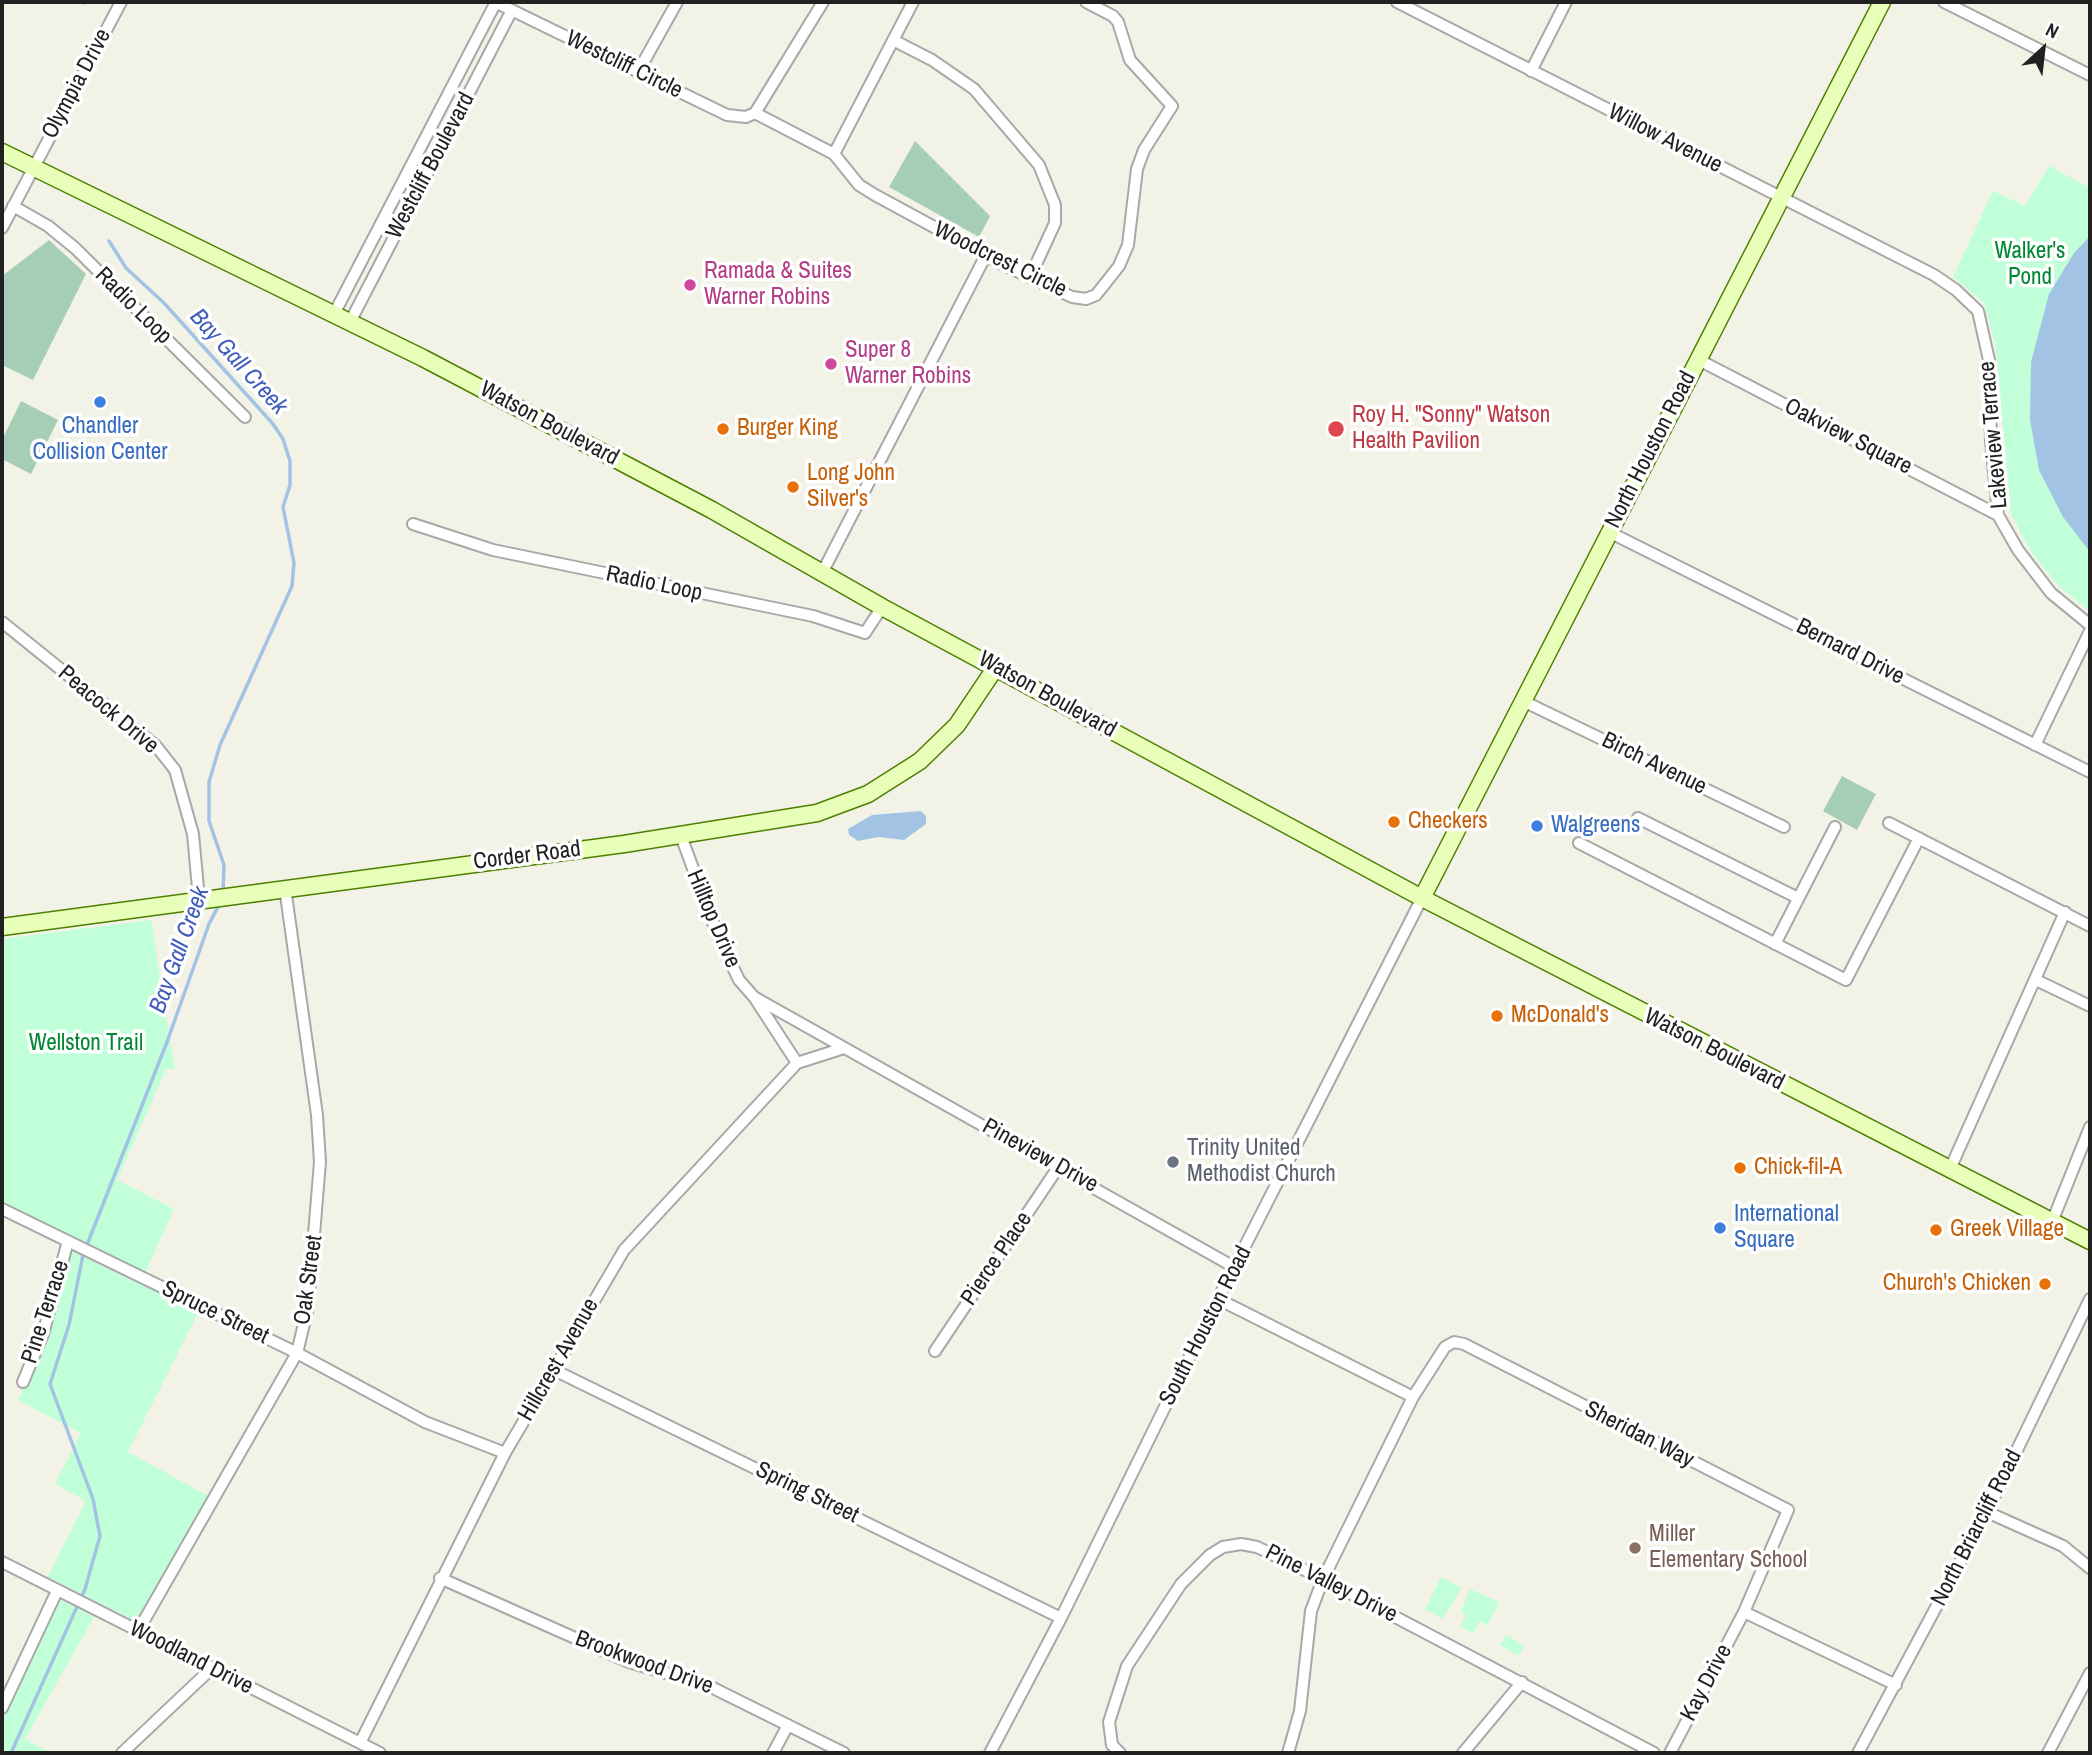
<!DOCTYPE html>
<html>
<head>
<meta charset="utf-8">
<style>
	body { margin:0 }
	#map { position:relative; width:2092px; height:1755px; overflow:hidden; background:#f2f2e7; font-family:"Archivo Narrow",sans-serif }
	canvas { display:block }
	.frame { position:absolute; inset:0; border:4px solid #212121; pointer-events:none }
	.north { position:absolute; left:2008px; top:14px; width:70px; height:70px; -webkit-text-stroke:5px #fff; paint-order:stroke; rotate:27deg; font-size:19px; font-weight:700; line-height:28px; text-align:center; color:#212121 }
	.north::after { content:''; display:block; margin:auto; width:24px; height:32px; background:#212121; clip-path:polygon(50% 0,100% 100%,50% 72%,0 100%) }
</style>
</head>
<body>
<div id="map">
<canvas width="2092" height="1755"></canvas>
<div class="frame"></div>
<div class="north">N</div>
</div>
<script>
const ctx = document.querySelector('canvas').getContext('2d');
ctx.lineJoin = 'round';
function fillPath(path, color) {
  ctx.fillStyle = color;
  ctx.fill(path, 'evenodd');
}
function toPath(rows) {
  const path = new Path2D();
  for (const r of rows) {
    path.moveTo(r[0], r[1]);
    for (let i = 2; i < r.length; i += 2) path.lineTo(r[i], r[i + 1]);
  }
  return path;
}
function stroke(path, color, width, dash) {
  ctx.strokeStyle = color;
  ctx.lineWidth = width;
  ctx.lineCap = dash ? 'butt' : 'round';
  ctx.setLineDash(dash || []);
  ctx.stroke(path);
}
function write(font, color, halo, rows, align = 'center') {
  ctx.font = font + ' "Archivo Narrow",sans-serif';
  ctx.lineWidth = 7;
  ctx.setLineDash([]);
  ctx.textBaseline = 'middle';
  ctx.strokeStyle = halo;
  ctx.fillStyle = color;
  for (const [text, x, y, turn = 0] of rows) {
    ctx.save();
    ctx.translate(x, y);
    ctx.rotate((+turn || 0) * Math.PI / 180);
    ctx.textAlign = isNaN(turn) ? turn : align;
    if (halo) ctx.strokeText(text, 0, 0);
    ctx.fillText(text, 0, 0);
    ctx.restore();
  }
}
fillPath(toPath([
	[915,141,990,216,979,237,889,187],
	[49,240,86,274,33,380,2,365,2,276],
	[21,401,58,420,31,474,2,459,2,440],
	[1842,776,1876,794,1857,830,1823,811]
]), '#a6ceb7');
fillPath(toPath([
	[2049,166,2087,186,2090,185,2090,612,2057,584,2030,550,2011,514,1995,342,1984,303,1953,277,1993,191,2025,206],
	[151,920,175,1069,166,1069,117,1180,174,1209,145,1273,2,1203,2,939],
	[70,1246,199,1311,128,1452,210,1497,137,1625,47,1578,86,1501,55,1484,81,1433,18,1400,48,1333],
	[1441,1577,1461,1588,1443,1619,1425,1609],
	[1470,1589,1499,1602,1488,1625,1480,1621,1474,1633,1460,1627,1466,1615,1461,1612],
	[59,1599,94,1617,25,1739,52,1753,2,1753,2,1720],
	[1506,1635,1524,1646,1518,1656,1500,1645]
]), '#c1ffd8');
fillPath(toPath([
	[2090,236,2090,552,2063,517,2039,470,2030,420,2031,362,2049,294,2074,253],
	[921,811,926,816,926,824,904,840,878,837,858,841,849,835,848,829,872,815]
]), '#a3c3e4');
stroke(toPath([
	[83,2,85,3],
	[109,241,126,268,164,303,273,424,283,439,290,461,290,485,283,507,294,563,292,586,220,745,209,782,209,821,224,865,223,894],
	[11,1753,85,1589,100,1536,93,1499,50,1384,69,1325,83,1255,167,1042,209,924,221,901]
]), '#a3c3e4', 3.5);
const street = toPath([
	[495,2,727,115,746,117,755,113,834,154,859,185,875,195,1006,266,1072,297,1086,299,1096,295,1119,266,1128,245,1137,169,1144,150,1172,106,1130,60,1118,22,1113,16,1086,2],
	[1397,2,1934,275,1956,290,1978,311,1989,360,1991,441,1998,515,2018,550,2051,593,2090,625],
	[1944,2,2090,75],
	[893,40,932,60,974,89,1039,165,1055,205,1055,223,1031,275],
	[1531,71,1566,2],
	[638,72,677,2],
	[755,113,823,2],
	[834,154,913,2],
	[13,206,48,226,75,248,245,417],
	[2,228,121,2],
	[334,314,496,2],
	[350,322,512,10],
	[1697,359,1998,515],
	[413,524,493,550,813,616,865,633,882,607],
	[1609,532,2090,772],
	[822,573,986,255],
	[2,622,156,746,175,770,193,834,199,899],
	[1523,701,1784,827],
	[2035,745,2090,631],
	[1638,818,1798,898],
	[1889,823,2090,926],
	[681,836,718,936,739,980,754,997,1234,1267],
	[1579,843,1846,980,1919,838],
	[1775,944,1835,827],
	[2036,980,2090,1006],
	[756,1000,797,1063],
	[1950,1169,2065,912],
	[2,1209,297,1353,425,1422,505,1453],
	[2052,1222,2090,1127],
	[1218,1299,1413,1397],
	[935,1351,1059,1166],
	[552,1369,1061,1618],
	[23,1382,43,1334,68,1241],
	[1987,1512,2063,1546,2090,1568],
	[2,1562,380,1753],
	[440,1578,629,1662,709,1686,844,1753],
	[1744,1612,1896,1685],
	[138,1631,297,1353,308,1307,320,1162,317,1115,285,888],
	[2,1708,57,1591],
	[360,1743,505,1453,624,1250,797,1063,844,1048],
	[122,1753,211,1669],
	[773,1753,788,1725],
	[990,1753,1061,1618,1218,1299,1422,898],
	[1120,1753,1112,1745,1109,1722,1127,1666,1181,1584,1210,1555,1223,1547,1241,1544,1257,1547,1323,1579,1654,1753],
	[1288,1753,1300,1711,1311,1611,1323,1579,1413,1397,1445,1347,1454,1342,1464,1344,1788,1510,1744,1612,1670,1753],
	[1463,1753,1522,1682],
	[1858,1753,1987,1512,2090,1299],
	[2048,1753,2090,1673]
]);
const secondary = toPath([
	[2,152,423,358,712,510,882,607,1422,898,2090,1241],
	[1422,898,1882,2],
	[2,927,624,844,817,813,868,794,920,761,957,725,996,667]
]);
stroke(street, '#a8a8a8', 14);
stroke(secondary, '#4d8000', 19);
stroke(street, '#fff', 10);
stroke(secondary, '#e7ffb8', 16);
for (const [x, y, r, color] of [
	[690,285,7,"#d1479c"],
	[831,364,7,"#d1479c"],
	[100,402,7,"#3f7fe0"],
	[723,429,7,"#e8710a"],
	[1336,429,9,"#e0444e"],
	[793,487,7,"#e8710a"],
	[1394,822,7,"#e8710a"],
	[1537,826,7,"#3f7fe0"],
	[1497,1016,7,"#e8710a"],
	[1173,1162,7,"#6b7280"],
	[1740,1168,7,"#e8710a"],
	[1720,1228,7,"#3f7fe0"],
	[1936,1230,7,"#e8710a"],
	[2045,1284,7,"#e8710a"],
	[1635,1548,7,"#8d6e63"]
]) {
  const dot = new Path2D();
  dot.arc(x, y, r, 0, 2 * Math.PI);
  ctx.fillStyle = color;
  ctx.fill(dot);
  stroke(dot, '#fff', 2.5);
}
write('23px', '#212121', '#fff', [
	["Westcliff Circle",624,65,26],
	["Olympia Drive",77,84,-62],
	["Willow Avenue",1665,139,27],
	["Westcliff Boulevard",431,166,-62],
	["Woodcrest Circle",1000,260,26],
	["Radio Loop",133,306,45],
	["Watson Boulevard",549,424,28],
	["Lakeview Terrace",1994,435,-95],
	["Oakview Square",1848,437,27],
	["North Houston Road",1651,450,-63],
	["Radio Loop",654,584,12],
	["Bernard Drive",1850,652,27],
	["Watson Boulevard",1047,695,29],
	["Peacock Drive",108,710,40],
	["Birch Avenue",1654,764,26],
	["Corder Road",527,856,-7],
	["Hilltop Drive",713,919,67],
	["Watson Boulevard",1714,1050,27],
	["Pineview Drive",1040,1156,29],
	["Pierce Place",997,1259,-56],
	["Oak Street",309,1280,-82],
	["Pine Terrace",46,1312,-72],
	["Spruce Street",215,1313,26],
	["South Houston Road",1206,1326,-63],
	["Hillcrest Avenue",559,1360,-60],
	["Sheridan Way",1639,1435,27],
	["Spring Street",807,1493,26],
	["North Briarcliff Road",1977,1528,-63],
	["Pine Valley Drive",1331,1584,27],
	["Woodland Drive",191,1658,27],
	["Brookwood Drive",644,1663,20],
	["Kay Drive",1707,1683,-62]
]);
write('23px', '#018833', '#fff', [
	["Walker's",2030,252],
	["Pond",2030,278],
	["Wellston Trail",86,1044]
]);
write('23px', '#b23c85', '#fff', [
	["Ramada & Suites",704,272],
	["Warner Robins",704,298],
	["Super 8",845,351],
	["Warner Robins",845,377]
], 'left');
write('23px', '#be3a42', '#fff', [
	["Roy H. \"Sonny\" Watson",1352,416],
	["Health Pavilion",1352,442]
], 'left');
write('23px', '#366cbe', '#fff', [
	["Chandler",100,427,"center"],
	["Collision Center",100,453,"center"],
	["Walgreens",1551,826],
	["International",1734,1215],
	["Square",1734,1241]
], 'left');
write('23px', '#c56008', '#fff', [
	["Burger King",737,429],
	["Long John",807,474],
	["Silver's",807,500],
	["Checkers",1408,822],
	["McDonald's",1511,1016],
	["Chick-fil-A",1754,1168],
	["Greek Village",1950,1230],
	["Church's Chicken",2031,1284,"right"]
], 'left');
write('23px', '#5b616d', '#fff', [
	["Trinity United",1187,1149],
	["Methodist Church",1187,1175]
], 'left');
write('23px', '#785e54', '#fff', [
	["Miller",1649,1535],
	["Elementary School",1649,1561]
], 'left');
write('italic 24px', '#425cbc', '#fff', [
	["Bay Gall Creek",238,362,48],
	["Bay Gall Creek",180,950,-70]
]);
</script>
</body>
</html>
